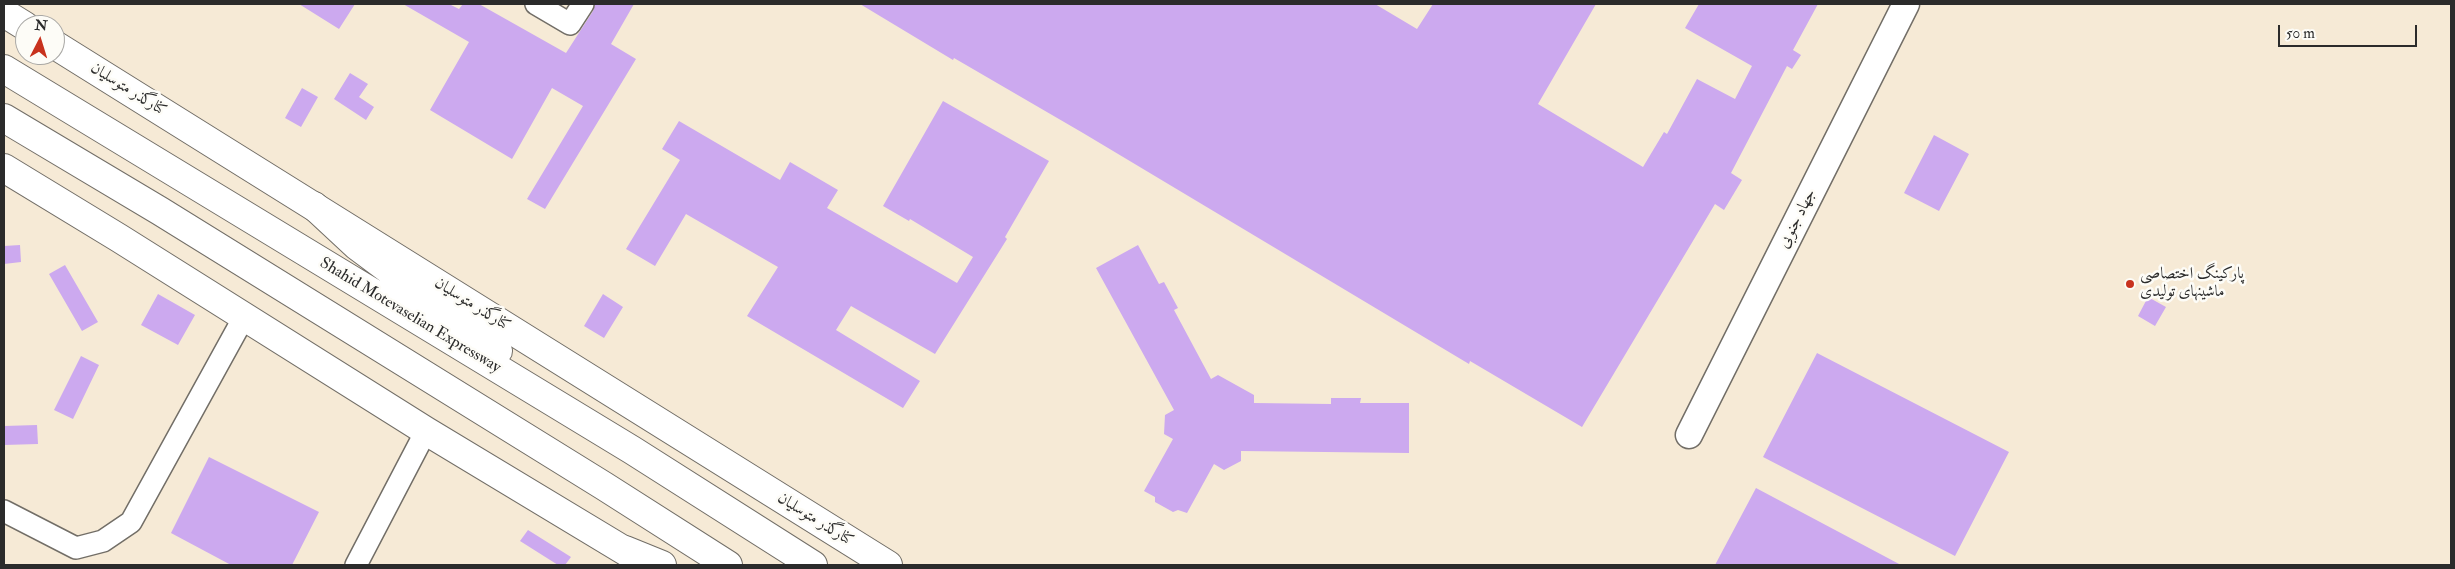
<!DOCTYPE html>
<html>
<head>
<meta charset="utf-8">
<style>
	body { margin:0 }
	#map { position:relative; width:2455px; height:569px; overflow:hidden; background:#f6ead6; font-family:"IM FELL Double Pica",serif }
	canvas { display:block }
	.frame { position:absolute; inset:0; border:5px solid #2b2b2b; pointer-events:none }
	.north { position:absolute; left:15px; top:15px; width:50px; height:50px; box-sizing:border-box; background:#fdfcf7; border:1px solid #a9a8a5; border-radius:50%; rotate:5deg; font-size:14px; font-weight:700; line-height:20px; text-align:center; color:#2b2b2b }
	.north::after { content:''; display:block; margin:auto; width:18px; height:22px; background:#c8321e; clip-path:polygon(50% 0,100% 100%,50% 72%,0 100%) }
	.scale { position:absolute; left:2278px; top:25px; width:139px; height:22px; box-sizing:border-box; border:2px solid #2b2b2b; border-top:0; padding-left:6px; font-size:15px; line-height:18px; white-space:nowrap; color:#2b2b2b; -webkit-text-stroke:4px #fdfcf7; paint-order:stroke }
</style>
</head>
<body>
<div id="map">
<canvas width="2455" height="569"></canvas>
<div class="frame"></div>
<div class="north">N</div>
<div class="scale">50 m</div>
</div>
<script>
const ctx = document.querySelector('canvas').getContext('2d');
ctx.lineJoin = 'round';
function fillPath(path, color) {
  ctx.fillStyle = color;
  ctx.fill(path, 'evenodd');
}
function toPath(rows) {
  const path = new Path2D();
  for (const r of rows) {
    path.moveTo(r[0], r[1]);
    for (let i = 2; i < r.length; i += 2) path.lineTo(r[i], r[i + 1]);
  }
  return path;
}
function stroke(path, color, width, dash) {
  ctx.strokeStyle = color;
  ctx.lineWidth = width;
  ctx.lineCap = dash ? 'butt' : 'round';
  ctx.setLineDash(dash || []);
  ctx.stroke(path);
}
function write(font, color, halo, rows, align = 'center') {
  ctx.font = font + ' "IM FELL Double Pica",Amiri,serif';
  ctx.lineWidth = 5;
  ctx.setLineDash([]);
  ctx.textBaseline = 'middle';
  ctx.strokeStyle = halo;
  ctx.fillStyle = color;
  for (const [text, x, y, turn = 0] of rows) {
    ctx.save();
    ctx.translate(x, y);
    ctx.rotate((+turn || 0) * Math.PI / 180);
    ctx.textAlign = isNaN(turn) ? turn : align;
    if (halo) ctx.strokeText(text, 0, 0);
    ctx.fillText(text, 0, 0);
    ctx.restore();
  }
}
fillPath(toPath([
	[299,4,355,4,339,29],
	[403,4,449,4,459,9,463,4,479,4,566,53,593,11,595,4,634,4,611,44,636,59,545,209,527,199,583,106,552,88,512,159,430,110,469,42],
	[860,4,1375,4,1417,29,1433,4,1596,4,1538,104,1643,167,1664,132,1667,134,1697,79,1735,99,1752,66,1685,28,1699,4,1818,4,1793,50,1801,55,1792,69,1787,66,1731,173,1742,180,1724,210,1715,204,1582,427,1470,361,1469,364,1083,133,954,58,953,60],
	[350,73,368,84,359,97,374,107,366,120,334,99],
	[302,88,318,97,301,127,285,118],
	[943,101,1049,161,1005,237,1007,239,935,354,851,306,836,330,920,381,903,408,747,316,778,267,686,214,655,266,626,249,680,160,662,149,679,121,780,180,790,162,838,190,827,208,957,283,973,257,910,219,909,221,883,206],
	[1934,135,1969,154,1939,211,1904,193],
	[20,245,21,262,4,264,4,246],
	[1138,245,1159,284,1164,282,1178,308,1174,310,1211,379,1218,375,1254,395,1254,403,1331,404,1331,398,1361,398,1360,403,1409,403,1409,453,1241,451,1241,461,1224,470,1214,464,1187,513,1178,510,1173,512,1155,502,1155,497,1144,491,1173,439,1164,434,1165,415,1174,410,1096,268],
	[65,265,98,322,82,331,49,274],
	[158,294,195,315,178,345,141,325],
	[603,294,623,307,604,338,584,326],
	[2148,297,2166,307,2155,326,2138,316],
	[1817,353,2009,452,1955,556,1763,457],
	[81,356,99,365,73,419,54,410],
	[37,425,38,444,4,445,4,426],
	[209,457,319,512,292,565,231,565,171,533],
	[1756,488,1901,565,1715,565],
	[528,530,571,557,565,565,558,565,520,541]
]), '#cca9ef');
const minor = toPath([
	[536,4,570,24,583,4],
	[4,511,76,548,103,541,131,522,244,317],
	[356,565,426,431]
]);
const tertiary = toPath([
	[1689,435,1906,4]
]);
const primary = toPath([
	[4,13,25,26],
	[55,45,888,565],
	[4,168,119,238,426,431,645,563]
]);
const trunk = toPath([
	[4,69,632,450,813,565],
	[4,118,160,211,604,486,728,565],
	[314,206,357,246,498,351],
	[625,550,662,565]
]);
stroke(minor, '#726e67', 24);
stroke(tertiary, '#726e67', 29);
stroke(primary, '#726e67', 30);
stroke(trunk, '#726e67', 30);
stroke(minor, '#fff', 21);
stroke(tertiary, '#fff', 26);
stroke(primary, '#fff', 28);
stroke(trunk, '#fff', 28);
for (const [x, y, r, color] of [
	[2130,284,5,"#c8321e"]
]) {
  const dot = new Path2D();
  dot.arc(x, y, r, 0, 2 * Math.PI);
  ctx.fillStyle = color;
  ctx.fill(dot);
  stroke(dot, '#fdfcf7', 2);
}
write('16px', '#2b2b2b', '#fdfcf7', [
	["کنارگذر متوسلیان",128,90,32],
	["جهاد جنوبی",1798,219,-63],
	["کنارگذر متوسلیان",472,305,32],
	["Shahid Motevaselian Expressway",410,316,31],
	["کنارگذر متوسلیان",815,520,32]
]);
write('16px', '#2b2b2b', '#fdfcf7', [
	["پارکینگ اختصاصی",2140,275],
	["ماشینهای تولیدی",2140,293]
], 'left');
</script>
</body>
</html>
